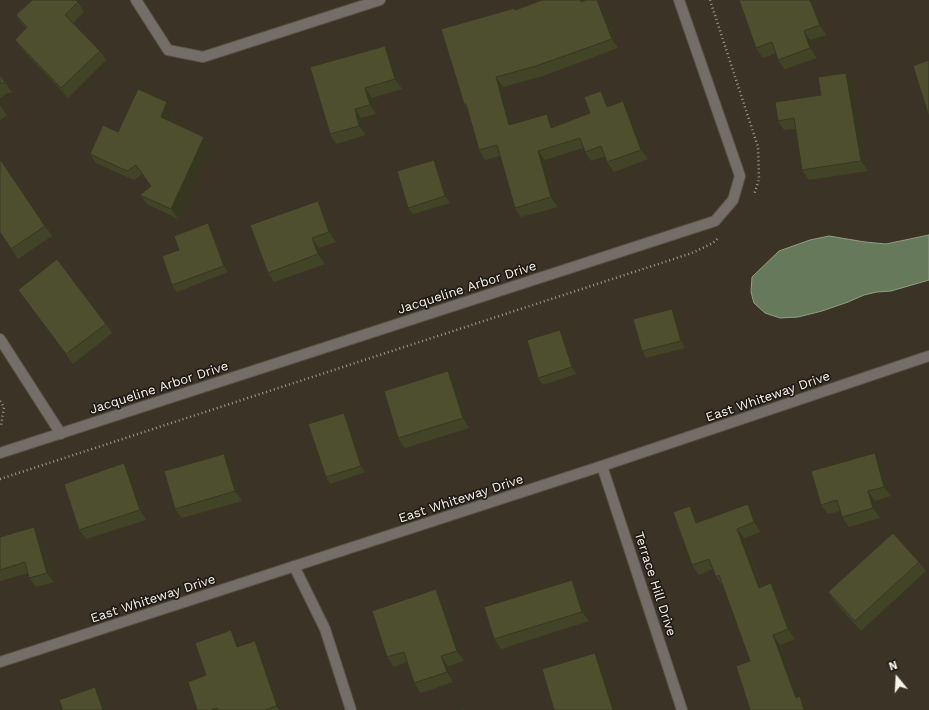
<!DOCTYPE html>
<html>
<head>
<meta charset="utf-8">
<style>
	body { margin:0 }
	#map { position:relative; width:929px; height:710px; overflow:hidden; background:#3b3426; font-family:"Work Sans",sans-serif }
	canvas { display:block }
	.north { position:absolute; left:877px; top:658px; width:40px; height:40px; -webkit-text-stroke:3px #1f1c16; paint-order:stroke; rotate:342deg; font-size:11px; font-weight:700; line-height:16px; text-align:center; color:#f8f4ea }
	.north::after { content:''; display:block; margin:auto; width:14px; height:18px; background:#f8f4ea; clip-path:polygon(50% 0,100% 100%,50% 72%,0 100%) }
</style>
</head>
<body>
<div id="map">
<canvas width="929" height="710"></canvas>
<div class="north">N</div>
</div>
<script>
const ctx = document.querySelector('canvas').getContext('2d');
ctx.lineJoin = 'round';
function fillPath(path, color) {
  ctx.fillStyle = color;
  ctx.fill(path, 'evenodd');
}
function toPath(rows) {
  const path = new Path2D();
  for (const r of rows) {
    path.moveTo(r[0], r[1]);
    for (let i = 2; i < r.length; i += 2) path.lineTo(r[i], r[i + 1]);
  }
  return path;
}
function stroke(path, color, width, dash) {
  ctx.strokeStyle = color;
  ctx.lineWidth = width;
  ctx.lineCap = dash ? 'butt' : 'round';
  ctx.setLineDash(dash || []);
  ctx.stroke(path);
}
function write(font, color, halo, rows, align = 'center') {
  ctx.font = font + ' "Work Sans",sans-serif';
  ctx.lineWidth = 3.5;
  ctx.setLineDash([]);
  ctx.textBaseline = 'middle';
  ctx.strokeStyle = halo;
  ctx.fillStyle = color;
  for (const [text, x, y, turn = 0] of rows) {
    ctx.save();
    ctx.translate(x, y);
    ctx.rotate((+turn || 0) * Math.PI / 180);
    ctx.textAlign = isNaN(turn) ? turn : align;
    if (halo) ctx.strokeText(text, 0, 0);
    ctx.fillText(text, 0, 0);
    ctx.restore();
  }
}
const water = toPath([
	[929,235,929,280,891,291,877,292,864,295,848,302,822,311,798,317,780,318,765,313,754,303,751,292,752,277,779,251,810,240,829,236,865,242,886,244,929,235]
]);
fillPath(water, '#66795b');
stroke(water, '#929e86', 1);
const minor = toPath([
	[136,0,168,50,203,57,380,0],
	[0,339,61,434],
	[0,453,715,221,733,200,740,176,679,0],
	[602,466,682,710],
	[294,566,325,629,351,710],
	[0,662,602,466,929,356]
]);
stroke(minor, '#595345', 12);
stroke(toPath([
	[710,0,758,147,759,179,754,195],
	[0,401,4,407,1,426,0,426],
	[0,479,692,253,713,243,718,238]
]), '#a09b8f', 2.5, [1, 3]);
stroke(minor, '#746e68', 10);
fillPath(toPath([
	[814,0,826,35,810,40,817,58,785,69,778,60,776,53,763,58,756,48],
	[584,1,603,6,618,48,543,76,503,87,513,124,554,124,555,126,590,113,601,91,607,101,609,106,630,111,648,159,614,172,607,162,605,156,591,161,585,152,583,148,545,160,558,207,521,217,515,208,500,156,485,160,479,150,467,109,464,104,515,8,516,10],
	[78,2,84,12,73,23,100,51,106,60,68,98,22,49,15,40,26,29,16,15],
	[392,55,402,89,372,98,376,114,361,118,366,135,336,144,330,134,310,67],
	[846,73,853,82,868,171,809,180,802,170,795,129,784,130,778,121,821,95],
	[0,74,12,93,8,93,0,98],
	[0,105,7,115,0,120],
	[174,112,170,121,204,137,211,147,178,219,147,204,140,195,151,186,142,174,134,180,96,163,90,154,118,132],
	[0,159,52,236,18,259,0,232],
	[439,167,450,203,413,214,408,208],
	[318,201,324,210,336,242,319,248,325,264,274,282,268,273],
	[213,230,228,272,177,292,172,285,179,250],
	[18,290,106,324,112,333,73,364],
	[672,309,677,315,685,348,646,358,642,351],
	[560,330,564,337,576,374,543,385,538,378],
	[448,371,455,380,469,428,405,448,398,438],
	[344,413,348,419,365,472,330,484,326,477],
	[881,462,891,496,875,501,880,518,849,527,842,517,840,511,828,514,821,505],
	[124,463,131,473,146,520,86,539,79,530],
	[230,463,242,501,182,518,175,509],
	[748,504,754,514,761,532,744,538,762,587,778,593,795,639,780,645,799,697,800,696,806,706,808,710,750,710,750,661,723,586,716,577,713,569,699,575,692,565,690,506,697,515,699,522],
	[34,527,41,536,54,582,36,587,29,578,28,573,0,581,0,530,2,536],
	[919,562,926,571,861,631,835,602,828,592],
	[572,580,579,590,589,621,501,649,494,639],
	[436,589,443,599,464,661,448,666,453,682,421,693,414,683,407,662,394,667,387,657],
	[238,640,240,646,261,650,281,710,197,710,206,675]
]), '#424428');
fillPath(toPath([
	[597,0,599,0,603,6,618,48,612,39],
	[810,0,814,0,826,35,820,25],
	[804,31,810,40,817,58,810,48],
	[385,46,392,55,402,89,395,79],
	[846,73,853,82,868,171,861,161],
	[496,77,503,87,516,134,509,125],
	[365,88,372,98,376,114,370,105],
	[601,91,607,101,613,117,607,107],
	[623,101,630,111,648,159,641,150],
	[167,102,174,112,167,126,161,117],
	[355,109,361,118,366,135,359,126],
	[547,114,554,124,558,137,551,128],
	[204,137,211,147,178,219,171,209],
	[538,151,545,160,558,207,551,197],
	[434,160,439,167,450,203,445,196],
	[318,201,324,210,336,242,329,232],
	[208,223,213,230,228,272,224,266],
	[312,238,319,248,325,264,318,254],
	[672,309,677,315,685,348,681,341],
	[560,330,564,337,576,374,572,367],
	[448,371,455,380,469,428,463,418],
	[344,413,348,419,365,472,361,466],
	[875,453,881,462,891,496,884,487],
	[224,454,230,463,242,501,235,491],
	[124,463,131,473,146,520,140,510],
	[868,491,875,501,880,518,873,508],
	[748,504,754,514,761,532,754,522],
	[690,506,697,515,703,533,696,523],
	[34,527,41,536,54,582,47,573],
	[737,529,744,538,765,597,759,588],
	[0,530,1,531,5,547,0,539],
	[572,580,579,590,589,621,582,612],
	[771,583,778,593,795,639,788,629],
	[436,589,443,599,464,661,457,651],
	[231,630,238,640,243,657,237,647],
	[773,635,780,645,803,707,796,698],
	[255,641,261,650,281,710,279,710,277,706],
	[595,653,602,662,617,710,613,710],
	[441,656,448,666,453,682,447,672],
	[95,687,101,696,106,710,103,710],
	[800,696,806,706,808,710,804,710]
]), '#363720');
const building = toPath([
	[32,0,76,0,78,2,65,15,100,51,61,88,15,40,27,27,16,15,32,0],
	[542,0,581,0,581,2,586,0,597,0,612,39,536,66,496,77,509,125,547,114,551,128,590,113,584,97,601,91,607,107,623,101,641,150,607,162,601,146,585,152,580,138,538,151,551,197,515,208,497,145,479,150,466,104,464,104,441,29,515,8,515,10,542,0],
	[739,0,810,0,820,25,804,31,810,48,778,60,772,42,756,48,739,0],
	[385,46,395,79,365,88,370,105,355,109,359,126,330,134,310,67,385,46],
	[929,60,929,117,913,66,929,60],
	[846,73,861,161,802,170,794,118,778,121,775,102,821,95,818,77,846,73],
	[0,75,5,83,1,83,0,84,0,75],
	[138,89,167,102,161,117,204,137,171,209,140,195,151,186,136,165,127,171,90,154,103,125,118,132,138,89],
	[0,159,45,226,11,249,0,232,0,159],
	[434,160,445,196,408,208,397,171,434,160],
	[318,201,329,232,312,238,318,254,268,273,250,225,318,201],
	[208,223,224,266,172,285,162,256,179,250,174,236,208,223],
	[57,259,106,324,66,354,18,290,57,259],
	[672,309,681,341,642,351,633,319,672,309],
	[560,330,572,367,538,378,527,340,560,330],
	[448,371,463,418,398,438,384,391,448,371],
	[344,413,361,466,326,477,308,424,344,413],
	[875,453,884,487,868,491,873,508,842,517,837,500,821,505,811,471,875,453],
	[224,454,235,491,175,509,164,471,224,454],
	[124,463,140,510,79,530,64,484,124,463],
	[748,504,754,522,737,529,759,588,771,583,788,629,773,635,796,698,800,696,804,710,750,710,736,666,750,661,719,575,716,577,709,559,692,565,673,512,690,506,696,523,748,504],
	[34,527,47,573,29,578,25,562,0,570,0,537,34,527],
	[893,533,919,562,855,621,828,592,893,533],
	[572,580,582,612,494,639,484,607,572,580],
	[436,589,457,651,441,656,447,672,414,683,404,652,387,657,372,611,436,589],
	[231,630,237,647,255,641,277,706,265,710,217,710,217,708,211,710,197,710,188,682,206,675,195,643,231,630],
	[595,653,613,710,554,710,542,669,595,653],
	[95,687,103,710,63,710,59,700,95,687],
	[464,708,464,710,458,710,464,708]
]);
fillPath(building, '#4d4f2e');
stroke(building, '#363720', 1);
write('13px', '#f8f4ea', '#1f1c16', [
	["Jacqueline Arbor Drive",467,288,-18],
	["Jacqueline Arbor Drive",159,388,-18],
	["East Whiteway Drive",768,397,-19],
	["East Whiteway Drive",461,499,-18],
	["Terrace Hill Drive",655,584,72],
	["East Whiteway Drive",153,599,-18]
]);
</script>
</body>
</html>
